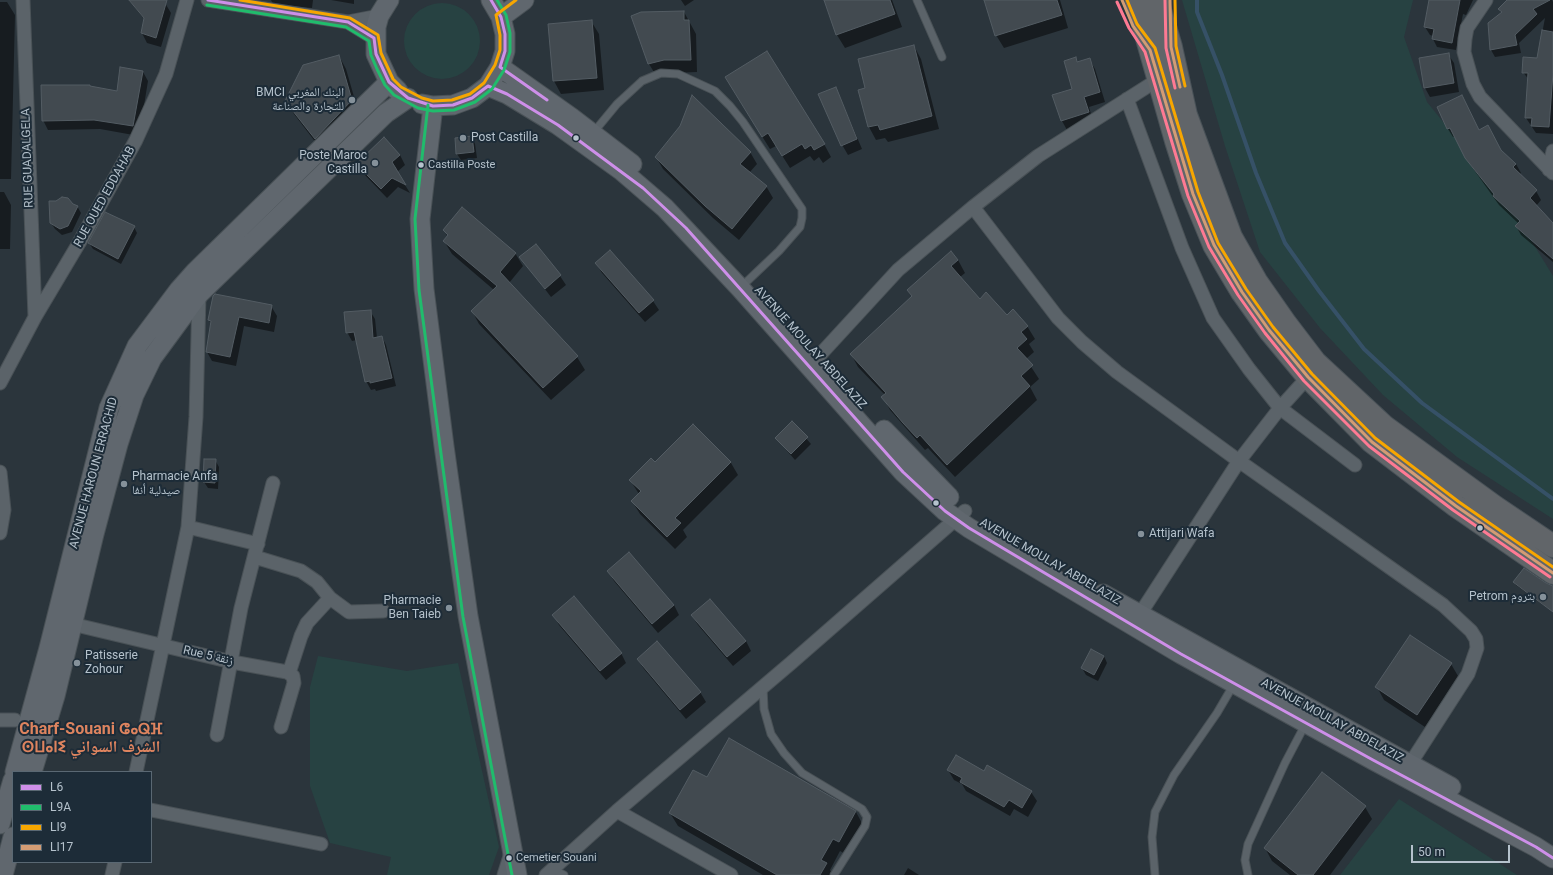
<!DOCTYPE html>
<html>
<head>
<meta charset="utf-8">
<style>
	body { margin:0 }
	#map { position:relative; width:1553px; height:875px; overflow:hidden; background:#2b353c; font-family:Roboto,sans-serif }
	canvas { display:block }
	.legend { position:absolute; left:12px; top:771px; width:140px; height:92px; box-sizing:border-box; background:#1d2c38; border:1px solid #5a6873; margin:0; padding:5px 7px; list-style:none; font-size:12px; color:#b5c2cc }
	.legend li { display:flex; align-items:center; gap:8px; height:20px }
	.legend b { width:20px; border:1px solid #5a6873 }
	.scale { position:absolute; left:1411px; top:845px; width:99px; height:18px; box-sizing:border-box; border:2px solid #b5c2cc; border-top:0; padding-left:5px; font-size:12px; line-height:14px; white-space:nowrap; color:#b5c2cc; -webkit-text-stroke:3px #1d2c38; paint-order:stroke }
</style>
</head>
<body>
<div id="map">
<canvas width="1553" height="875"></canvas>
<ul class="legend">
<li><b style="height:5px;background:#ce8fe9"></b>L6</li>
<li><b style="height:5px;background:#20bc6c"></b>L9A</li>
<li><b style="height:5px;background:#f7a600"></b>LI9</li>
<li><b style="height:5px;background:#d39c74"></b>LI17</li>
</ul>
<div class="scale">50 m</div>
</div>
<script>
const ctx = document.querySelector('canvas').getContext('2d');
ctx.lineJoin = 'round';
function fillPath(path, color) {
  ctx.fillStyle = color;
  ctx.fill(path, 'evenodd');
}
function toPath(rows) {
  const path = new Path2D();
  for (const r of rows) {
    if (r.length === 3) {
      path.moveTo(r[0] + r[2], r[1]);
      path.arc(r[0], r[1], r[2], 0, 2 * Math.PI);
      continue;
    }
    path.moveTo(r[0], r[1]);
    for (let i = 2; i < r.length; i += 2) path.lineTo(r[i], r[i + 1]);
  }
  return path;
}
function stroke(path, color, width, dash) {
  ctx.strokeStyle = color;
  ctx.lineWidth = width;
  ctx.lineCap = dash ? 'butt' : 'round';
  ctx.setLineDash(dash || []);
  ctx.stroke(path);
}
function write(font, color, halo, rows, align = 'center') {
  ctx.font = font + ' Roboto,"Noto Naskh Arabic","Noto Sans Tifinagh",sans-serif';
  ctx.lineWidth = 4;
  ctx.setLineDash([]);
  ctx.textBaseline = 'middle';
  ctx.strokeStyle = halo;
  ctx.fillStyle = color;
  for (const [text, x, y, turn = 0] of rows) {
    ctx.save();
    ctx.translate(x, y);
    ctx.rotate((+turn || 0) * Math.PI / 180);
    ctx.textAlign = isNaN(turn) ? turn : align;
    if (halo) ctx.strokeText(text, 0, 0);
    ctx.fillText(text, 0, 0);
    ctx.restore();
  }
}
fillPath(toPath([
	[1182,0,1413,0,1404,37,1427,102,1507,201,1553,276,1553,519,1457,457,1383,395,1320,328,1260,252,1225,146],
	[442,41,38],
	[318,656,407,671,458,663,499,847,489,875,387,875,391,857,330,843,310,786,310,687],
	[1399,799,1517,875,1518,875,1340,875]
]), '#274242');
fillPath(toPath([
	[129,0,163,0,165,3,171,13,161,47,147,43,142,33,145,20],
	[271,0,313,0,312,8,273,4],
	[331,0,354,0,354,4],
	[681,0,694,0,685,6],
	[825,0,892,0,902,27,845,48,837,35],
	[985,0,1060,0,1068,28,1004,48,996,35],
	[1434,0,1473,0,1466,15,1463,14,1456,50,1437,47,1433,39,1433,36,1430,35,1425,27],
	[1508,0,1552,0,1553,2,1553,134,1536,133,1526,118,1529,80,1523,72,1537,60,1545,18,1519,43,1521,53,1495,57,1491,50,1502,13,1499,9],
	[0,2,7,2,15,15,11,179,0,179],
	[684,12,696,34,697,72,672,73,657,77,649,64],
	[591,21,599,34,604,90,561,94,554,81],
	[914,46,921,59,939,129,888,142,885,138,876,140,869,127,860,90,866,89],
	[1448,54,1454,63,1459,92,1430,97,1425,88],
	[339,56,346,69,359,114,323,152,294,114,286,101],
	[1075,58,1078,63,1089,59,1095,69,1105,102,1089,107,1093,121,1067,130,1062,121,1054,95,1074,89],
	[143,72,148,81,139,136,100,129,48,130,43,120,90,87,117,92],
	[836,88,862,149,848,155,837,136,820,95],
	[733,90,824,144,831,157,823,163,819,157,814,161,810,156,790,168,776,146,770,149],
	[1438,107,1479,131,1516,164,1521,173,1519,175,1536,191,1541,200,1536,206,1553,224,1553,262,1521,235,1516,226,1519,224,1499,205,1472,167,1455,136,1453,137,1448,129],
	[472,137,475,144,477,158,461,160,457,154],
	[750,152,757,164,749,173,766,186,773,198,739,240,713,218,663,169,656,157],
	[400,155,405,165,397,172,410,193,398,187,387,198,363,173,358,164],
	[0,192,4,192,11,205,10,249,0,249],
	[72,205,77,206,81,213,72,232,62,235,55,229,51,223],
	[134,227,137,233,121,264,93,249,89,243],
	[444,230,515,253,523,266,509,283,577,357,585,370,551,400,479,324,472,311,494,290,452,254,444,241,448,237],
	[610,251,653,301,659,310,645,322,602,273,596,263],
	[521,258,560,276,566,285,551,297],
	[958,260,965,273,960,277,979,300,1027,326,1035,339,1029,344,1034,352,1026,359,1039,379,1030,387,1037,400,955,477,928,448,925,450,890,410,883,397,885,395,858,367,851,354,912,297,908,290],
	[271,306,277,316,274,332,244,326,236,366,212,361,207,352,211,324,209,320],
	[370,311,375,319,377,338,382,337,386,345,396,386,376,391,375,389,371,390,366,381,357,340,352,341,347,332],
	[792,422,811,444,795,460,776,438],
	[693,425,731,463,738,475,683,530,687,537,675,549,640,514,632,501,639,494,630,480,655,464],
	[205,460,215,460,219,467,218,489,208,488,204,482],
	[608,571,674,605,679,615,658,633,614,581],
	[1514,582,1553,588,1553,612,1516,585],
	[710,600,746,641,751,651,733,666,698,625,692,616],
	[554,615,621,653,626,663,606,680,559,625],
	[657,643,700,692,706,702,686,719,644,669,638,660],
	[1104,656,1107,663,1098,681,1086,675,1082,668],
	[1451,664,1458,676,1425,727,1384,700,1377,687],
	[729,739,856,812,863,825,847,855,840,851,830,870,833,875,763,875,678,826,670,813,707,778],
	[948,770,984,772,1031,792,1037,801,1028,817,1014,809,1010,816,966,791,962,784,954,780],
	[1365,807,1372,819,1330,875,1290,875,1272,861,1265,848],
	[908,868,919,875,904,875]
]), '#0007');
stroke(toPath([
	[1197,0,1197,12,1222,75,1256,173,1285,243,1319,291,1364,349,1422,403,1553,499]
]), '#365167', 4);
const building = toPath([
	[129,0,167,0,156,38,141,33,144,18,129,0],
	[824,0,890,0,895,14,836,35,824,0],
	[984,0,1057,0,1062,15,995,36,984,0],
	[1429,0,1460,0,1452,43,1432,39,1434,29,1424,27,1429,0],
	[1507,0,1550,0,1533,9,1537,14,1515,35,1517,45,1490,50,1488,23,1502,12,1498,9,1507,0],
	[684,11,684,20,689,20,691,60,664,60,648,64,631,16,641,12,684,11],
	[592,20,597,78,553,81,548,24,592,20],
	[1542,30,1553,32,1553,73,1549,127,1531,126,1532,118,1525,118,1528,73,1522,73,1523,57,1537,58,1542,30],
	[914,45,932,116,880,130,878,125,868,127,858,90,865,88,858,59,914,45],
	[767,51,825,144,814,150,811,145,805,149,802,144,782,156,768,133,762,137,725,77,767,51],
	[1449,53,1454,83,1424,88,1419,58,1449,53],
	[339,55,352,100,315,139,285,101,303,65,339,55],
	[1076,57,1077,62,1090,58,1100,92,1084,97,1089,112,1061,121,1052,95,1072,89,1064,61,1076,57],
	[120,67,143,71,133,126,94,120,42,121,41,85,90,85,90,86,117,91,120,67],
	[836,87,857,139,841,146,818,94,836,87],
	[692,95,751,152,740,164,767,186,732,229,705,206,655,157,680,126,692,95],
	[1462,95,1479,130,1488,125,1501,150,1516,164,1513,167,1537,190,1530,198,1553,223,1553,259,1515,226,1520,221,1493,196,1494,194,1465,158,1450,128,1447,129,1437,107,1462,95],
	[472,136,474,152,456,154,455,138,472,136],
	[384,137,400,155,392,162,406,185,392,178,381,189,356,164,384,137],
	[62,197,68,198,73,204,78,206,68,226,60,229,50,223,49,201,56,201,62,197],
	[462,207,516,253,500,272,578,356,543,388,471,311,497,286,443,241,448,235,443,230,462,207],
	[105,212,135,226,118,259,88,243,105,212],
	[536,244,561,275,545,289,519,257,536,244],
	[610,250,654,300,639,313,595,263,610,250],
	[951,251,958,260,951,266,980,299,986,292,1007,315,1013,309,1028,326,1021,332,1027,339,1017,348,1033,365,1021,376,1030,386,947,465,920,435,917,438,903,423,881,397,886,393,850,354,912,296,907,290,951,251],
	[215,294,272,305,269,323,239,317,230,357,206,352,211,321,208,320,213,296,215,294],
	[371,310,373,338,382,336,392,378,370,383,370,381,365,382,354,332,346,333,344,312,371,310],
	[792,421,808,437,791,454,775,438,792,421],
	[693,424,731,462,675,518,681,523,667,537,631,501,641,491,629,480,651,458,655,462,693,424],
	[204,459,216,459,215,483,203,482,204,459],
	[629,552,674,605,652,624,607,571,629,552],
	[1524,568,1546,583,1553,586,1553,612,1513,582,1524,568],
	[574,596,622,653,600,671,552,615,574,596],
	[710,599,746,641,727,657,691,615,710,599],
	[1410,635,1452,663,1417,715,1375,687,1410,635],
	[657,641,701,692,680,710,637,659,657,641],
	[1091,649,1104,656,1094,675,1081,668,1091,649],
	[729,738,856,811,839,842,833,839,821,860,827,863,820,875,777,875,669,813,693,770,707,777,729,738],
	[956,755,984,771,987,765,1032,791,1022,808,1009,800,1004,807,960,782,962,778,947,770,956,755],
	[1322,772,1366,806,1313,875,1298,875,1264,848,1322,772]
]);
fillPath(building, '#424a50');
stroke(building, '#535c63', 1);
const lane = toPath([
	[917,0,942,57],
	[593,133,617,104,642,81,661,73,678,74,715,91,730,106,743,122,802,209,802,218,800,227,779,251,740,288],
	[763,687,764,709,771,734,784,753,802,773,862,809,867,817,865,826,834,875],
	[552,869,564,875],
	[1155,875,1152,837,1155,812,1174,775,1217,713,1234,684],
	[1248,875,1245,860,1248,844,1285,763,1306,723]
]);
const street = toPath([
	[23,0,35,317],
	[208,0,348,22,379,16],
	[1486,0,1467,28,1465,39,1464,52,1473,84,1480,97,1553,173],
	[348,22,374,38],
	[1127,99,1182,248,1213,318,1249,369,1280,408,1355,465],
	[1549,170,1553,151],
	[973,207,1058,318,1082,342,1117,372,1239,461,1443,605,1471,631,1476,639,1477,648,1468,674,1410,764],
	[818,357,898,270,973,207,1038,156,1159,79],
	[0,383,35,317,79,243,136,140,166,74,187,0],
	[0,472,4,510,0,533],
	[188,527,258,544],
	[255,557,301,571,317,582,330,598,349,612,383,611],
	[1137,622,1140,614,1239,461,1280,408,1308,377],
	[72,624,232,662,287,672,293,676,294,683,281,727],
	[289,673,301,636,307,623,330,598],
	[0,720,15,720],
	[217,735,241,608,273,483],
	[136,772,188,527,196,417,199,294],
	[151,810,321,844],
	[617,811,731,875],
	[112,875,115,862],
	[504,875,511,853],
	[546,875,617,811,791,663,965,511]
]);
const secondary = toPath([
	[389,0,379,16,376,27,376,54,389,82,398,91],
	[501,17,524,0],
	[500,67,572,118,632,164],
	[488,86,507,94,558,125,622,171,665,208,740,288,903,472,945,511,969,528,1181,654,1373,760,1536,847,1553,858],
	[422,104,433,106,453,105,472,98,488,86,500,67,505,51,505,34,501,17,491,0],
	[433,106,420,219,424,289,444,446,468,616,517,875],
	[884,430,949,497],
	[1103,594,1451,787],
	[15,772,49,648,109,408,137,346,179,290,195,272,389,82],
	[32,772,55,696,94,534,118,444,134,395,152,358,199,294,386,113,408,98],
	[0,824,13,780],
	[3,875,13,837]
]);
const highway = toPath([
	[1136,0,1176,141,1193,194,1214,245,1242,292,1269,330,1308,377,1372,442,1456,506,1553,573],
	[1157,0,1171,47,1186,115,1231,237,1256,281,1286,324,1315,362,1385,427,1495,507,1553,546]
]);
stroke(lane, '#495156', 9);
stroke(street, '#495156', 15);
stroke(secondary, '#495156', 21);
stroke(highway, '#485157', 24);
stroke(lane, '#5b6369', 7);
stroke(street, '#5b6369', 13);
stroke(secondary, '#60676e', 19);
stroke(highway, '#616569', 22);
stroke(toPath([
	[208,0,348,22,374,38,376,54,389,82,408,98,433,106,453,105,472,98,488,86,507,94,558,125,643,188,686,228,903,472,945,511,969,528,1181,654,1373,760,1536,847,1553,858],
	[491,0,501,17,505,34,505,51,500,67,547,100]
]), '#ce8fe9', 3);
stroke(toPath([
	[207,5,346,27,369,41,371,55,377,69,385,85,394,95,418,108,433,111,454,110,475,102,492,89,504,70,510,52,510,33,506,15,497,0],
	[428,105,415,219,419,290,463,617,512,875]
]), '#20bc6c', 3);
stroke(toPath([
	[240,0,350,18,378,35,381,53,393,79,401,87,422,98,433,101,452,100,470,94,484,83,495,65,500,50,500,35,496,15,516,0],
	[1127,0,1137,24,1155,48,1198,192,1218,243,1246,289,1273,327,1312,374,1375,438,1459,502,1553,567],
	[1175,0,1176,46,1185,86]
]), '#f7a600', 3);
stroke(toPath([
	[1122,0,1133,26,1150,50,1193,194,1214,245,1242,292,1269,330,1308,377,1372,442,1456,506,1553,573],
	[1170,0,1171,47,1180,87]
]), '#d39c74', 3);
stroke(toPath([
	[1165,0,1166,48,1175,88],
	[1117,2,1129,28,1145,52,1188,196,1209,247,1238,295,1265,333,1304,381,1369,446,1453,510,1550,577]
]), '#fe7a93', 3);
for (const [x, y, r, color] of [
	[352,100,4,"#85919a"],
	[463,138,4,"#85919a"],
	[576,138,3.5,"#b5c2cc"],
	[375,163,4,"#85919a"],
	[421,165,3.5,"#b5c2cc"],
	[124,484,4,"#85919a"],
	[936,503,3.5,"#b5c2cc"],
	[1480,528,3.5,"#b5c2cc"],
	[1141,534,4,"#85919a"],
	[1543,597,4,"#85919a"],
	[449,608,4,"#85919a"],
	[77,663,4,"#85919a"],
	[509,858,3.5,"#b5c2cc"]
]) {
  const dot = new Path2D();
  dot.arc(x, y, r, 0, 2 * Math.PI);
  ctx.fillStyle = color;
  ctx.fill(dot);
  stroke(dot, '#1d2c38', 1.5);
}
write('11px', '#b5c2cc', '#1d2c38', [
	["Castilla Poste",428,165],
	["Cemetier Souani",516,858]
], 'left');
write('12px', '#b5c2cc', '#1d2c38', [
	["BMCI البنك المغربي",344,93],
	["للتجارة والصناعة",344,107],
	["Post Castilla",471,138,"left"],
	["Poste Maroc",367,156],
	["Castilla",367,170],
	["Pharmacie Anfa",132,477,"left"],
	["صيدلية أنفا",132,491,"left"],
	["Attijari Wafa",1149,534,"left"],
	["Petrom بتروم",1535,597],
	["Pharmacie",441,601],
	["Ben Taieb",441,615],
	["Patisserie",85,656,"left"],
	["Zohour",85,670,"left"]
], 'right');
write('12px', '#b5c2cc', '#1d2c38', [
	["RUE GUADALGELA",28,158,-92],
	["RUE OUED EDDAHAB",105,197,-61],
	["AVENUE MOULAY ABDELAZIZ",810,348,48],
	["AVENUE HAROUN ERRACHID",94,473,-75],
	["AVENUE MOULAY ABDELAZIZ",1050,562,30],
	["Rue 5 زنقة",208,656,13],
	["AVENUE MOULAY ABDELAZIZ",1332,721,29]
]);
write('bold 16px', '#de845f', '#1d2c38', [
	["Charf-Souani ⵛⴰⵕⴼ",91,730],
	["ⵙⵡⴰⵏⵉ الشرف السواني",91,748]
]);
</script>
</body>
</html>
